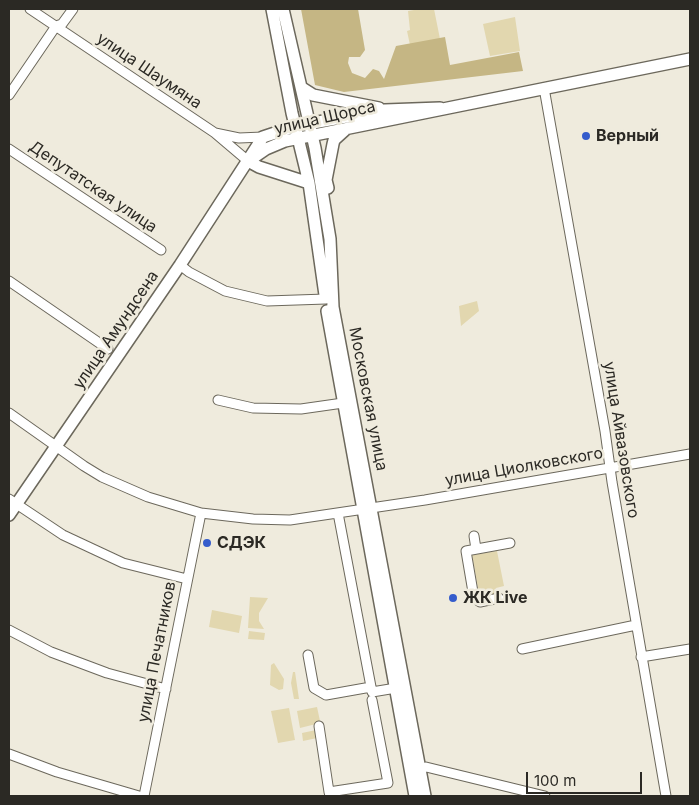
<!DOCTYPE html>
<html>
<head>
<meta charset="utf-8">
<style>
	body { margin:0 }
	#map { position:relative; width:699px; height:805px; overflow:hidden; background:#efebdd; font-family:Inter,sans-serif }
	canvas { display:block }
	.frame { position:absolute; inset:0; border:10px solid #2b2924; pointer-events:none }
	.scale { position:absolute; left:526px; top:772px; width:116px; height:22px; box-sizing:border-box; border:2px solid #2b2924; border-top:0; padding-left:6px; font-size:15px; line-height:18px; white-space:nowrap; color:#2b2924; -webkit-text-stroke:4px #efebdd; paint-order:stroke }
</style>
</head>
<body>
<div id="map">
<canvas width="699" height="805"></canvas>
<div class="frame"></div>
<div class="scale">100 m</div>
</div>
<script>
const ctx = document.querySelector('canvas').getContext('2d');
ctx.lineJoin = 'round';
function fillPath(path, color) {
  ctx.fillStyle = color;
  ctx.fill(path, 'evenodd');
}
function toPath(rows) {
  const path = new Path2D();
  for (const r of rows) {
    path.moveTo(r[0], r[1]);
    for (let i = 2; i < r.length; i += 2) path.lineTo(r[i], r[i + 1]);
  }
  return path;
}
function stroke(path, color, width, dash) {
  ctx.strokeStyle = color;
  ctx.lineWidth = width;
  ctx.lineCap = dash ? 'butt' : 'round';
  ctx.setLineDash(dash || []);
  ctx.stroke(path);
}
function write(font, color, halo, rows, align = 'center') {
  ctx.font = font + ' Inter,sans-serif';
  ctx.lineWidth = 5;
  ctx.setLineDash([]);
  ctx.textBaseline = 'middle';
  ctx.strokeStyle = halo;
  ctx.fillStyle = color;
  for (const [text, x, y, turn = 0] of rows) {
    ctx.save();
    ctx.translate(x, y);
    ctx.rotate((+turn || 0) * Math.PI / 180);
    ctx.textAlign = isNaN(turn) ? turn : align;
    if (halo) ctx.strokeText(text, 0, 0);
    ctx.fillText(text, 0, 0);
    ctx.restore();
  }
}
fillPath(toPath([
	[420,9,434,9,443,54,413,59,407,31,410,30,408,11],
	[515,17,520,51,490,56,483,24],
	[477,301,479,311,461,326,459,306],
	[497,551,504,586,496,588,498,596,480,599,472,555],
	[250,597,268,598,259,613,259,621,264,629,248,628],
	[212,610,242,616,239,633,209,627],
	[249,631,265,633,264,640,248,639],
	[274,663,284,679,283,689,279,690,270,685,271,665],
	[293,672,295,672,299,699,294,699,291,683],
	[317,707,320,721,316,724,300,728,297,711],
	[289,708,295,740,278,743,271,711],
	[316,730,317,738,303,741,302,733]
]), '#e2d7af');
fillPath(toPath([
	[301,9,358,9,365,50,360,57,349,57,348,63,352,73,365,78,373,69,379,71,384,79,396,46,445,37,450,65,519,52,523,71,344,92,315,85]
]), '#c5b684');
const minor = toPath([
	[30,9,215,133,248,161],
	[544,88,605,431,612,482,666,796],
	[9,95,56,26,62,24,73,9],
	[215,133,239,138,263,137],
	[9,149,161,250],
	[180,265,189,272,225,291,267,301,326,299],
	[9,281,108,349],
	[218,400,253,408,301,409,343,403],
	[9,413,84,466,102,477,148,497,201,513,253,519,290,520,425,500,690,454],
	[9,499,63,535,123,563,187,579],
	[338,513,372,692,396,688],
	[474,536,476,549],
	[499,598,480,602,474,598,466,551,510,543],
	[9,630,51,652,107,673,166,689],
	[522,649,636,625],
	[308,655,314,688,326,695,371,687],
	[641,657,690,649],
	[319,726,329,792],
	[9,754,57,772,139,796],
	[415,771,426,767,545,796],
	[144,796,201,513],
	[330,796,329,792,388,783,372,700]
]);
const major = toPath([
	[272,9,292,113,309,183,325,295],
	[283,9,315,148,330,239,333,307,425,796],
	[302,88,313,95,379,108],
	[250,160,266,149,285,141,690,59],
	[248,161,259,167,309,183],
	[328,188,326,180,333,144,334,140,345,130],
	[327,311,415,796],
	[9,515,180,265,263,137,296,126,385,110,440,108]
]);
stroke(minor, '#6c685c', 11);
stroke(major, '#6c685c', 14);
stroke(minor, '#fff', 9);
stroke(major, '#fff', 11);
for (const [x, y, r, color] of [
	[586,136,5,"#355ccc"],
	[207,543,5,"#355ccc"],
	[453,598,5,"#355ccc"]
]) {
  const dot = new Path2D();
  dot.arc(x, y, r, 0, 2 * Math.PI);
  ctx.fillStyle = color;
  ctx.fill(dot);
  stroke(dot, '#efebdd', 2);
}
write('16px', '#2b2924', '#efebdd', [
	["улица Шаумяна",149,71,34],
	["улица Щорса",325,118,-13],
	["Депутатская улица",93,187,34],
	["улица Амундсена",116,330,-56],
	["Московская улица",368,399,79],
	["улица Айвазовского",621,440,81],
	["улица Циолковского",524,467,-10],
	["улица Печатников",157,652,-79]
]);
write('bold 16px', '#2b2924', '#efebdd', [
	["Верный",596,136],
	["СДЭК",217,543],
	["ЖК Live",463,598]
], 'left');
</script>
</body>
</html>
